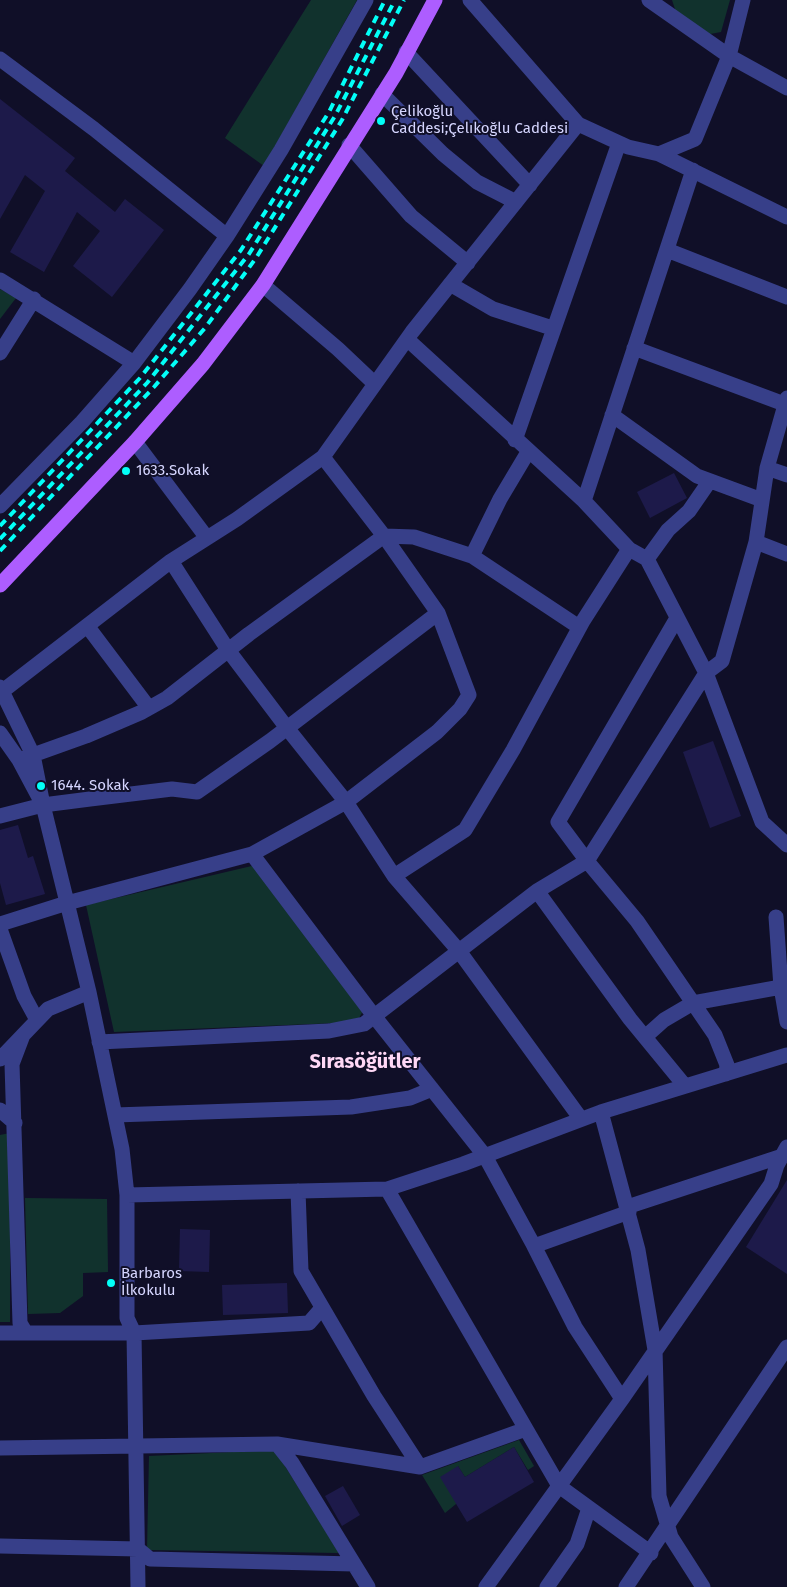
<!DOCTYPE html>
<html>
<head>
<meta charset="utf-8">
<style>
	body { margin:0 }
	canvas { display:block; background:#100f28 }
</style>
</head>
<body>
<canvas width="787" height="1587"></canvas>
<script>
const ctx = document.querySelector('canvas').getContext('2d');
ctx.lineJoin = 'round';
function fillPath(path, color) {
  ctx.fillStyle = color;
  ctx.fill(path, 'evenodd');
}
function toPath(rows) {
  const path = new Path2D();
  for (const r of rows) {
    path.moveTo(r[0], r[1]);
    for (let i = 2; i < r.length; i += 2) path.lineTo(r[i], r[i + 1]);
  }
  return path;
}
function stroke(path, color, width, dash) {
  ctx.strokeStyle = color;
  ctx.lineWidth = width;
  ctx.lineCap = dash ? 'butt' : 'round';
  ctx.setLineDash(dash || []);
  ctx.stroke(path);
}
function write(font, color, halo, rows, align = 'center') {
  ctx.font = font + ' "Fira Sans",sans-serif';
  ctx.lineWidth = 4;
  ctx.setLineDash([]);
  ctx.textBaseline = 'middle';
  ctx.strokeStyle = halo;
  ctx.fillStyle = color;
  for (const [text, x, y, turn = 0] of rows) {
    ctx.save();
    ctx.translate(x, y);
    ctx.rotate((+turn || 0) * Math.PI / 180);
    ctx.textAlign = isNaN(turn) ? turn : align;
    if (halo) ctx.strokeText(text, 0, 0);
    ctx.fillText(text, 0, 0);
    ctx.restore();
  }
}
fillPath(toPath([
	[311,0,357,0,264,166,225,138],
	[672,0,730,0,721,32,710,34,676,12],
	[0,289,16,298,0,319],
	[256,865,364,1009,359,1018,337,1023,114,1032,86,905],
	[10,1133,10,1322,0,1322,0,1135],
	[25,1198,107,1199,108,1272,83,1273,83,1296,60,1313,28,1314],
	[519,1440,534,1466,528,1470,514,1447,465,1477,458,1466,456,1504,445,1513,422,1475],
	[275,1450,339,1553,147,1550,149,1456]
]), '#11322d');
fillPath(toPath([
	[0,99,75,158,65,171,115,212,125,199,164,230,112,297,73,266,100,231,77,212,44,272,10,252,45,191,25,175,0,219],
	[674,473,687,498,650,518,637,492],
	[713,741,741,816,710,828,683,752],
	[18,825,28,858,33,856,45,894,6,905,0,883,0,830],
	[787,1180,787,1274,746,1247],
	[180,1229,210,1230,209,1272,179,1271],
	[287,1283,288,1313,223,1315,222,1285],
	[514,1447,534,1482,467,1522,440,1477,458,1466,465,1477],
	[343,1486,360,1515,342,1526,325,1496]
]), '#1d1a4a');
stroke(toPath([
	[470,0,578,124],
	[649,0,729,56,787,88],
	[406,52,530,185],
	[0,59,94,129,227,236],
	[382,94,443,154,477,182,516,202],
	[349,145,411,216,468,263],
	[659,154,787,217],
	[667,250,787,297],
	[0,280,134,363],
	[450,284,493,309,552,328],
	[263,285,338,349,375,384],
	[407,339,584,501,629,549,647,559,706,673,762,822,787,845],
	[634,348,787,405],
	[0,353,34,299],
	[612,415,697,476,762,500],
	[515,440,619,143],
	[135,442,207,538],
	[323,457,384,536,414,537,472,556,579,627],
	[767,468,787,475],
	[584,501,693,170],
	[0,506,82,422,134,363,190,289,227,236,281,150,366,0],
	[756,542,787,554],
	[472,556,500,499,528,452],
	[647,559,668,530,689,511,709,482],
	[171,561,228,650,287,728,346,802,394,876,459,951,581,1119],
	[677,618,558,822,587,861,637,921,715,1035,727,1065,726,1074],
	[88,627,149,708],
	[0,687,33,755,43,805,19,760,0,733],
	[0,693,171,561,237,519,323,457,412,332,578,124,628,147,659,154,695,139,729,56,743,0],
	[43,805,89,992,122,1149,127,1195,127,1318,134,1333,138,1587],
	[0,816,43,805,90,799,172,789,197,792,270,741,438,613],
	[252,854,374,1016,485,1156,534,1246,629,1212],
	[394,876,465,830,513,750,583,621,629,549],
	[537,891,630,1019,685,1086],
	[776,917,781,987,787,1022],
	[0,924,67,903,252,854,346,802,437,732,460,709,469,695,438,613,384,536,249,634,167,698,142,712,86,736,19,760],
	[0,929,24,996,37,1020],
	[23,1035,12,1064,20,1323,26,1333],
	[645,1037,664,1020,693,1003,781,987],
	[99,1042,329,1031,364,1024,537,891,587,861,706,673,722,661,756,542,767,468,787,398],
	[0,1059,48,1009,89,992],
	[0,1110,15,1123],
	[601,1112,638,1250,655,1350,659,1496,671,1537,703,1587],
	[115,1115,351,1107,410,1098,432,1089],
	[387,1189,559,1486,651,1553],
	[298,1191,301,1271,374,1396,420,1467],
	[127,1195,387,1189,463,1164,601,1112,787,1055],
	[627,1207,782,1156],
	[534,1246,575,1327,622,1399],
	[0,1333,134,1333,309,1323,322,1308],
	[277,1444,292,1463,368,1587],
	[0,1448,277,1444,420,1467,526,1429],
	[0,1546,138,1549,150,1559,354,1564],
	[486,1587,622,1399,771,1184,777,1165,787,1147],
	[547,1587,577,1544,589,1508],
	[626,1587,787,1347]
]), '#373f89', 15);
stroke(toPath([
	[0,585,135,442,203,364,263,285,396,73,435,0]
]), '#ad5dff', 15);
stroke(toPath([
	[0,526,140,378,241,250,329,112,385,0],
	[0,539,147,383,249,254,335,116,395,0],
	[0,551,154,387,205,328,256,258,342,120,404,0]
]), '#02fff8', 4, [8, 6]);
for (const [x, y, r, color] of [
	[381,121,5,"#02fff8"],
	[126,471,5,"#02fff8"],
	[41,786,5,"#02fff8"],
	[111,1283,5,"#02fff8"]
]) {
  const dot = new Path2D();
  dot.arc(x, y, r, 0, 2 * Math.PI);
  ctx.fillStyle = color;
  ctx.fill(dot);
  stroke(dot, '#100f28', 2);
}
write('15px', '#d6d6ff', '#100f28', [
	["Çelikoğlu",391,112],
	["Caddesi;Çelıkoğlu Caddesi",391,129],
	["1633.Sokak",136,471],
	["1644. Sokak",51,786],
	["Barbaros",121,1274],
	["İlkokulu",121,1291]
], 'left');
write('bold 20px', '#ffd8f6', '#100f28', [
	["Sırasöğütler",365,1062]
]);
</script>
</body>
</html>
